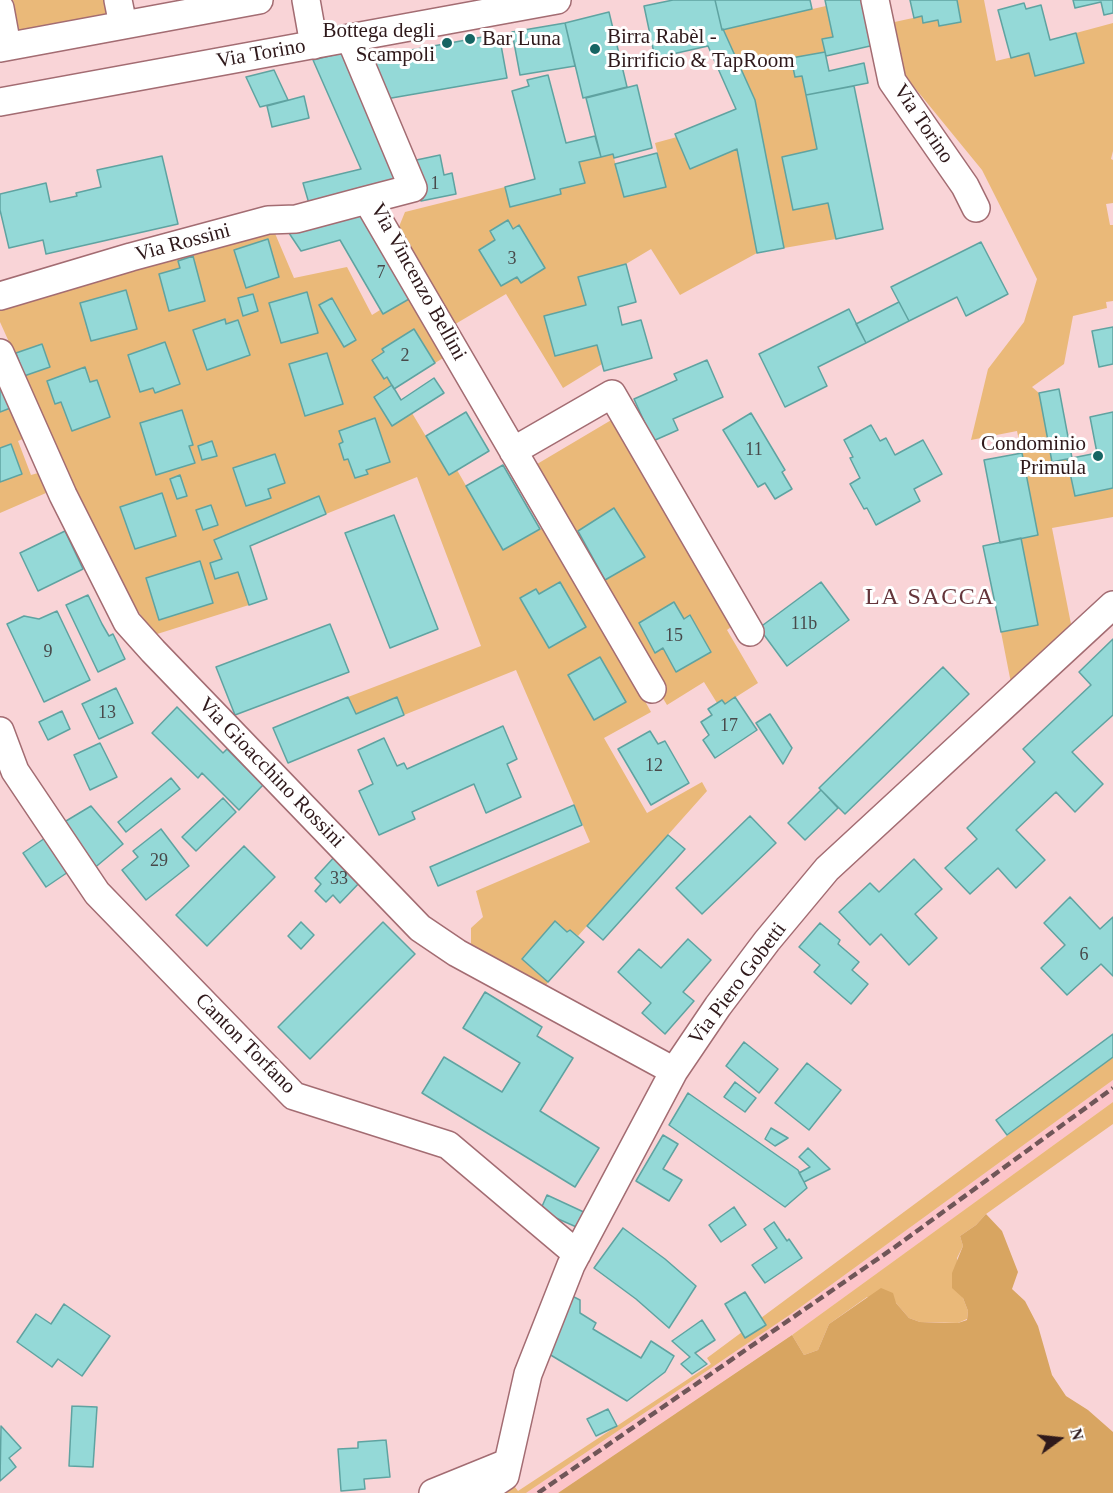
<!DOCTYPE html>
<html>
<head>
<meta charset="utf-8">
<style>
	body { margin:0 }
	#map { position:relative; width:1113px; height:1493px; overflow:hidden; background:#f9d4d7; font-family:Georgia,serif }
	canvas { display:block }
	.north { position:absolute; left:1029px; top:1409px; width:60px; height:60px; -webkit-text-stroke:4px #fff; paint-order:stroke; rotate:75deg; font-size:16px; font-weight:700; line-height:24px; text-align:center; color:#2f191b }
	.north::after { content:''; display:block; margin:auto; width:21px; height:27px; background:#2f191b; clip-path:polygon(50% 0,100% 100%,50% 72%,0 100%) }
</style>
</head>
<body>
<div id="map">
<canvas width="1113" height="1493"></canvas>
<div class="north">N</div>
</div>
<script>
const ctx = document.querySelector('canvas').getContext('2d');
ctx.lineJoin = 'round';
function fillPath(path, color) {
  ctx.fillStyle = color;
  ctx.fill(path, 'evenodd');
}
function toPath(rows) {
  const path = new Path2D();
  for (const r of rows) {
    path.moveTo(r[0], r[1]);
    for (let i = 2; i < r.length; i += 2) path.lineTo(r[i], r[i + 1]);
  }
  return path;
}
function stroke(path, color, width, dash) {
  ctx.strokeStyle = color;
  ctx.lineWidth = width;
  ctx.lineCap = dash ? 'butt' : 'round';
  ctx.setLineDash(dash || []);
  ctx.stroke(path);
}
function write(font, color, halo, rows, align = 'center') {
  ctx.font = font + ' Georgia,serif';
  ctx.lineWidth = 6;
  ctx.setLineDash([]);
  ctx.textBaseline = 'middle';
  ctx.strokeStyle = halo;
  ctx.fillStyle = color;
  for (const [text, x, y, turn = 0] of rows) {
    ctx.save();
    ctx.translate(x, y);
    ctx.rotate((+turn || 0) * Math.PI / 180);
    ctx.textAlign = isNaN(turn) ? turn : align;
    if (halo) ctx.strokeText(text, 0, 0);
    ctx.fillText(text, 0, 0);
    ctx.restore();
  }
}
fillPath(toPath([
	[1113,1080,1113,1102,799,1330,558,1493,526,1493,791,1314]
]), '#fcc4c9');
fillPath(toPath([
	[13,0,105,0,108,14,19,30],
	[957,0,984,0,996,61,1029,53,1035,76,1083,63,1076,33,1113,23,1113,151,1111,159,1113,160,1113,203,1106,204,1110,225,1113,225,1113,301,1106,302,1107,308,1073,316,1064,364,1032,387,1039,393,1052,461,1067,459,1075,495,1113,488,1113,517,1052,528,1071,624,1011,683,1001,632,1038,625,1021,538,1038,535,1017,431,971,440,988,369,1024,322,1037,279,982,170,901,71,890,23,922,16,938,20,940,26,961,22],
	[826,6,833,37,822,39,825,52,792,58,802,76,817,149,782,157,793,210,828,203,836,239,784,248,755,100,723,29],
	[677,137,737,149,757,253,680,295,651,249,626,264,579,277,586,305,544,317,555,356,597,345,602,364,563,388,506,294,452,326,396,234,405,212,505,187,510,207,561,194,560,189,584,183,579,162,613,154,624,197,666,187,655,143],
	[271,224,294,278,347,267,372,315,380,310,383,314,412,297,448,355,435,363,414,330,384,352,384,379,387,377,392,385,374,397,392,425,412,413,449,475,457,470,503,550,548,525,651,712,604,738,647,813,702,782,707,791,578,936,570,930,567,932,555,922,522,958,548,982,545,987,471,948,471,928,483,917,476,891,590,842,516,670,404,715,396,698,356,714,348,697,481,646,417,477,326,514,318,497,215,540,222,559,210,563,215,579,238,572,249,605,154,635,114,575,0,322,0,304],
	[13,407,25,438,18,441,31,475,38,473,46,493,0,513,0,412],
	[613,419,735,624,727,630,758,683,725,704,722,700,717,703,704,682,667,705,527,470],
	[1113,1057,1113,1080,791,1314,526,1493,500,1493,512,1483,518,1491,711,1364,707,1358],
	[1113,1102,1113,1124,986,1214,976,1225,960,1236,963,1246,957,1258,963,1298,968,1311,967,1319,958,1323,920,1322,909,1318,896,1303,867,1297,829,1324,818,1350,804,1355,792,1335]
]), '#eab979');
fillPath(toPath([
	[986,1214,1002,1231,1018,1272,1012,1289,1025,1301,1038,1326,1052,1375,1066,1396,1088,1410,1113,1432,1113,1493,558,1493,792,1335,804,1355,818,1350,829,1324,881,1288,893,1293,896,1303,909,1318,920,1322,945,1323,958,1323,967,1320,968,1311,963,1298,952,1288,952,1273,963,1246,960,1236,976,1225]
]), '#d8a561');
const building = toPath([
	[715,0,722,30,723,29,755,100,784,248,757,253,737,149,690,169,675,134,736,109,708,46,655,58,644,6,673,0,715,0],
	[715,0,810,0,812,9,722,30,715,0],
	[825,0,869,0,879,44,826,56,822,39,833,37,825,0],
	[910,0,957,0,961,22,939,26,938,20,923,23,922,16,914,18,910,0],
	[1073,0,1113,0,1113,13,1104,15,1101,2,1075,8,1073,0],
	[1024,3,1026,9,1041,5,1050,40,1076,33,1084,63,1035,76,1029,53,1011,58,998,10,1024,3],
	[609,12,627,87,583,98,565,23,609,12],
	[565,23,575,66,520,75,512,32,565,23],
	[499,34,507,78,380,100,373,57,499,34],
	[346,52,402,180,310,207,303,183,361,169,313,60,346,52],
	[825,52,829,71,864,63,868,83,806,95,802,76,795,77,791,58,825,52],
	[274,70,288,100,260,107,246,77,274,70],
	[548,75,566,143,595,136,601,157,579,162,585,183,560,189,561,194,510,207,505,187,535,179,512,91,529,86,527,80,548,75],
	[637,85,652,148,614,158,613,154,601,157,586,98,637,85],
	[854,86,883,229,836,239,828,203,793,210,782,157,817,149,806,95,854,86],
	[304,96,309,118,272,127,267,106,304,96],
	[657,153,666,187,624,197,615,164,657,153],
	[440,155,444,175,452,173,456,194,421,201,407,162,440,155],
	[162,156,178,224,46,254,43,240,9,248,0,210,0,194,46,183,50,202,77,196,76,193,101,187,97,170,162,156],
	[368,212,416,295,383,314,340,240,301,251,287,230,368,212],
	[508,220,513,229,519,225,545,268,521,283,517,277,501,286,479,250,495,240,490,231,508,220],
	[268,239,279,277,246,288,234,250,268,239],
	[981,242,1008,294,966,316,957,297,909,321,891,287,981,242],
	[193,256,205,301,169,311,159,274,180,268,178,261,193,256],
	[626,264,636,302,618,307,622,325,641,320,652,358,604,371,597,345,555,356,544,316,586,305,578,277,626,264],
	[126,290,137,329,91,341,80,303,126,290],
	[307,292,318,333,281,343,269,303,307,292],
	[253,294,258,311,243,316,238,298,253,294],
	[332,298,356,340,344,347,319,305,332,298],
	[899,302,909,321,866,343,856,324,899,302],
	[849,309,866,343,818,367,827,386,785,407,759,354,849,309],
	[225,319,226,324,238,320,250,355,207,370,193,330,225,319],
	[1113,327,1113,364,1099,367,1092,331,1113,327],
	[414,329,435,363,394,389,387,377,384,379,372,360,384,352,382,349,414,329],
	[165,342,180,384,155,393,153,388,140,392,128,355,165,342],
	[42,344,50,367,24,376,16,353,42,344],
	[327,353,343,404,305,416,289,364,327,353],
	[707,360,723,397,673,419,678,430,653,441,634,399,677,380,674,374,707,360],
	[85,367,90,382,97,380,110,417,72,431,61,402,55,404,47,381,85,367],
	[0,375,13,407,0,412,0,375],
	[434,378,444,393,392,426,374,397,392,385,401,400,434,378],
	[1059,389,1072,458,1052,462,1039,393,1059,389],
	[182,410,193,445,189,446,195,463,156,475,140,423,182,410],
	[466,412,489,451,449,475,426,436,466,412],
	[1113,412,1113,488,1075,496,1067,459,1097,453,1090,417,1113,412],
	[751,413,785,470,782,472,792,489,775,499,765,483,758,487,723,430,751,413],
	[375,418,390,462,366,470,368,474,355,478,348,459,344,460,339,444,343,442,339,431,375,418],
	[871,425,880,441,886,438,895,455,923,440,942,474,914,489,920,501,876,525,867,508,864,509,850,484,860,478,850,458,853,457,844,440,871,425],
	[212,441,217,456,202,460,198,446,212,441],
	[11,444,22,474,0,482,0,448,11,444],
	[1022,453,1038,535,1000,543,984,460,1022,453],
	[275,454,285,483,268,489,271,498,246,506,233,468,275,454],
	[503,465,540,529,503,550,466,486,503,465],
	[180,475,187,496,177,499,170,479,180,475],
	[162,493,176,536,135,549,120,507,162,493],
	[319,496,326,514,250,546,267,599,249,605,238,572,215,579,210,563,222,559,214,540,319,496],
	[211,505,218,525,203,530,196,510,211,505],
	[614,508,645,557,605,580,578,531,614,508],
	[394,515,438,629,390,648,345,533,394,515],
	[65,531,83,569,38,591,20,553,65,531],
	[1021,538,1038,625,1001,632,983,546,1021,538],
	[200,561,213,603,159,620,146,578,200,561],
	[560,582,586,627,549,648,520,598,536,589,539,594,560,582],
	[821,582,849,620,787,666,759,628,821,582],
	[88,595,102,624,109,636,113,634,125,659,98,672,66,605,88,595],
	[674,602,684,619,690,615,711,652,676,672,663,648,655,653,639,623,674,602],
	[57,611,90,680,44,702,7,624,24,616,39,619,57,611],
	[330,624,349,672,235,715,216,667,330,624],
	[1113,639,1113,715,1072,752,1103,784,1075,812,1056,792,1016,830,1045,860,1016,888,998,868,970,894,945,868,977,839,967,828,1035,762,1023,749,1091,685,1079,672,1113,639],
	[600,657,626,702,594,720,568,675,600,657],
	[943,667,969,694,845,814,819,788,943,667],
	[116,688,133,723,99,739,82,704,116,688],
	[348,697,356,714,397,697,404,715,288,763,273,728,348,697],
	[735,697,757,730,715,758,703,740,709,735,701,722,712,715,708,709,722,700,725,704,735,697],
	[177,707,223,753,227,749,263,785,239,810,202,773,198,778,152,733,177,707],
	[62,711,70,729,48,740,39,722,62,711],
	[770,714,792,748,783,764,756,723,770,714],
	[503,726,517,759,507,764,521,797,486,813,474,784,412,812,415,819,379,835,359,791,373,784,358,750,384,738,397,766,404,763,407,769,503,726],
	[650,731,658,744,665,741,689,783,651,805,618,749,650,731],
	[100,743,117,777,90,790,74,755,100,743],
	[171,778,180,789,126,832,118,822,171,778],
	[821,790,838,808,805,840,788,823,821,790],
	[223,798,236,812,196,851,182,837,223,798],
	[574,805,582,825,438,886,430,867,574,805],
	[91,806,123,844,92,870,61,824,91,806],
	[750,816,776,843,702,914,676,888,750,816],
	[161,829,189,866,146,900,122,870,138,857,133,851,161,829],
	[51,834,74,868,46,887,23,853,51,834],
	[668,835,685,849,603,940,587,926,668,835],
	[244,846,275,877,207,946,176,915,244,846],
	[337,854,363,879,340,903,333,895,326,902,315,891,321,884,315,878,337,854],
	[914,859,942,889,915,914,937,938,909,965,881,934,870,945,839,912,870,883,879,892,914,859],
	[1070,897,1100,929,1113,917,1113,976,1101,964,1067,995,1041,968,1065,945,1044,923,1070,897],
	[555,921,567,932,570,930,584,942,548,982,522,959,555,921],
	[301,922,314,935,301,949,288,936,301,922],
	[383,922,415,954,310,1059,278,1027,383,922],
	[820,923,840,940,838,944,859,962,852,970,868,984,851,1004,814,972,820,965,799,947,820,923],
	[688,939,711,960,683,992,694,1001,665,1034,642,1013,651,1003,618,972,639,949,661,968,688,939],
	[485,992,542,1027,537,1036,573,1058,540,1111,599,1148,575,1187,422,1093,444,1057,502,1092,520,1063,463,1028,485,992],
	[1113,1034,1113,1057,1007,1135,996,1120,1113,1034],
	[744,1042,778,1069,759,1093,726,1066,744,1042],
	[807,1063,841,1090,809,1130,775,1103,807,1063],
	[735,1082,756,1098,745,1112,724,1097,735,1082],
	[688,1093,798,1170,807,1188,785,1207,669,1125,688,1093],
	[771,1128,788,1138,775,1146,765,1139,771,1128],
	[663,1135,678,1144,663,1169,682,1180,669,1201,636,1181,663,1135],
	[808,1148,830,1169,804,1182,799,1173,810,1167,799,1157,808,1148],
	[547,1195,588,1214,581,1229,540,1211,547,1195],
	[734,1207,746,1225,721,1242,709,1225,734,1207],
	[774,1222,787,1241,789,1239,802,1258,765,1283,752,1265,777,1248,764,1229,774,1222],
	[623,1228,665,1259,696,1286,669,1328,636,1299,594,1268,623,1228],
	[745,1292,766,1325,745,1338,725,1304,745,1292],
	[570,1295,580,1300,580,1313,596,1323,593,1329,641,1358,651,1341,674,1356,665,1372,627,1401,544,1351,570,1295],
	[64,1304,110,1336,82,1376,58,1359,52,1367,17,1342,36,1314,51,1324,64,1304],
	[702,1320,715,1340,695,1353,707,1364,692,1374,681,1364,690,1357,672,1341,702,1320],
	[72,1406,97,1407,93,1467,69,1466,72,1406],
	[608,1409,617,1426,596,1436,587,1419,608,1409],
	[1,1426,21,1448,9,1458,16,1467,0,1481,1,1426],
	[386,1440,390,1477,364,1479,365,1489,341,1491,338,1449,358,1448,358,1442,386,1440]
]);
fillPath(building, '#94d9d7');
stroke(building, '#5fa3a1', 1.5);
const minor = toPath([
	[118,0,123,25],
	[306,0,314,45],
	[875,0,892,81,965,186,976,208],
	[0,8,7,46],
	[350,38,413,188,367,200,652,689],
	[0,48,259,0],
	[0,102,557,0],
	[0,296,131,257,268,220,296,219,367,200],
	[0,353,63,495,127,622,153,651,420,928,457,953,674,1071],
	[513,451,612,394,750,632],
	[0,731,15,771,97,893,294,1096,448,1145,577,1254],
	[433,1493,502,1465],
	[480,1493,505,1476,528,1374,571,1265,674,1071,718,1006,767,941,827,869,1113,605]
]);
stroke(minor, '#a36c72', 30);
stroke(minor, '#fff', 27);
stroke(toPath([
	[538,1493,895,1247,1113,1088]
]), '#705658', 4.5, [9, 4.5]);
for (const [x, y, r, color] of [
	[470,39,6,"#166563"],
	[447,43,6,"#166563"],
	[595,49,6,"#166563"],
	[1098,456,6,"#166563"]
]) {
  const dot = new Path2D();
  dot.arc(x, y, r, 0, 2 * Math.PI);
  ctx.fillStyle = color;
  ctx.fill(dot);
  stroke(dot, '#fff', 2);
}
write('18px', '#48494a', null, [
	["1",435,184],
	["3",512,259],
	["7",381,273],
	["2",405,356],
	["11",754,450],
	["11b",804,624],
	["15",674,636],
	["9",48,652],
	["13",107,713],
	["17",729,726],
	["12",654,766],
	["29",159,861],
	["33",339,879],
	["6",1084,955]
]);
write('21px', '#2f191b', '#fff', [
	["Bottega degli",435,31],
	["Scampoli",435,55],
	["Birra Rabèl -",607,37,"left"],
	["Birrificio & TapRoom",607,61,"left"],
	["Bar Luna",482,39,"left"],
	["Condominio",1086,444],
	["Primula",1086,468]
], 'right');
write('21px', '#2f191b', '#fff', [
	["Via Torino",261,54,-10],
	["Via Torino",923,124,56],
	["Via Rossini",183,243,-15],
	["Via Vincenzo Bellini",418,282,61],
	["Via Gioacchino Rossini",271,773,46],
	["Via Piero Gobetti",738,984,-53],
	["Canton Torfano",245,1044,45]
]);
ctx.letterSpacing = '1.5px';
write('24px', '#65353b', '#fff', [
	["LA SACCA",930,598]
]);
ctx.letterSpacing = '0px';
</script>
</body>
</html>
